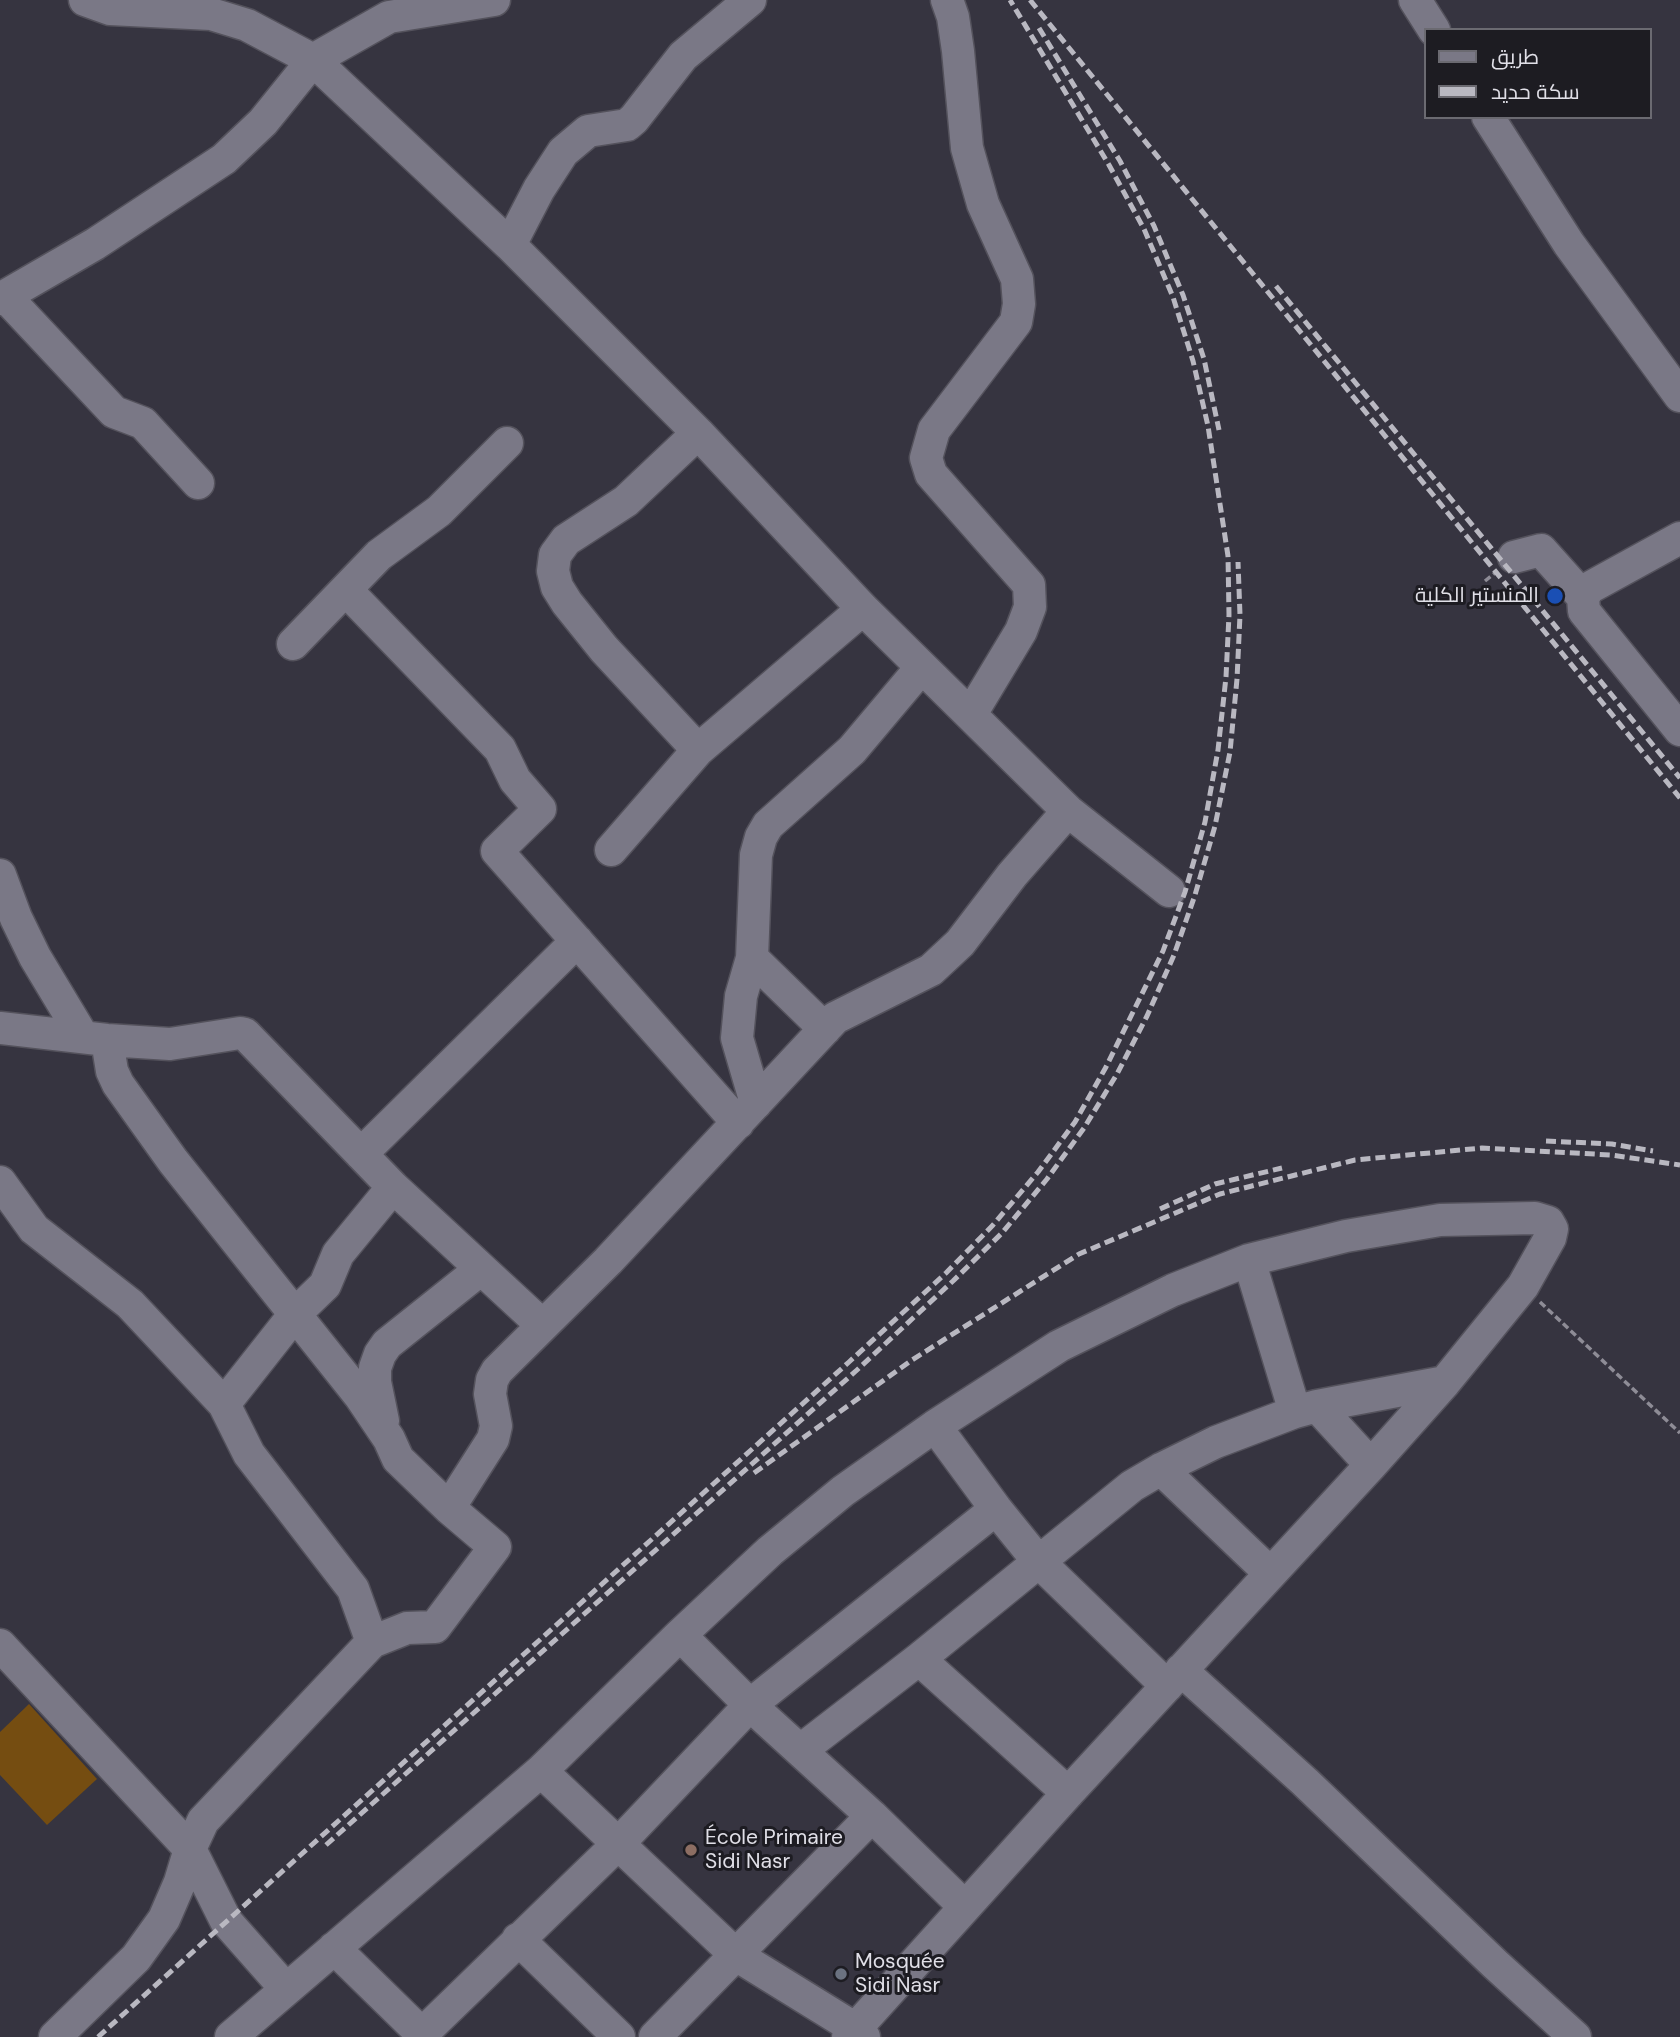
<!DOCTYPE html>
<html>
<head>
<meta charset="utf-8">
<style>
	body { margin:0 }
	#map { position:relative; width:1680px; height:2037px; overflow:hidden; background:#363440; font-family:"DM Sans",Cairo,sans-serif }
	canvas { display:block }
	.legend { position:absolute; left:1424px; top:28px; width:228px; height:91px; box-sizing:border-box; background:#1d1c22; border:2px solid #6b6a71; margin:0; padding:9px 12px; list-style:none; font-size:21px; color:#e0dfe7 }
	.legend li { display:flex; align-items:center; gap:14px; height:35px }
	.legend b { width:35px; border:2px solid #6b6a71 }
</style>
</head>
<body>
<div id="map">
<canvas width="1680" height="2037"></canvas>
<ul class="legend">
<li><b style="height:9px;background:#7a7886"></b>طريق</li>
<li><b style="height:9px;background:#b9b8c1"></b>سكة حديد</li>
</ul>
</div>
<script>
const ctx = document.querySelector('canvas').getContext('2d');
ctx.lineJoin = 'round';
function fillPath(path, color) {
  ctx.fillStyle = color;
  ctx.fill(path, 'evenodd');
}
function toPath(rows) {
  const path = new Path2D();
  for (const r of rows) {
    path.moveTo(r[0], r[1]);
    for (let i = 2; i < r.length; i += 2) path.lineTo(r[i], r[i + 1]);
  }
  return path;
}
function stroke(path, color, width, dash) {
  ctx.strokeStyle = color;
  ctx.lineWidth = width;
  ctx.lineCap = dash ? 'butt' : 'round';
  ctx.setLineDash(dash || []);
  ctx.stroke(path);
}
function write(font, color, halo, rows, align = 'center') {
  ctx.font = font + ' "DM Sans",Cairo,sans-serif';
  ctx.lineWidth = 6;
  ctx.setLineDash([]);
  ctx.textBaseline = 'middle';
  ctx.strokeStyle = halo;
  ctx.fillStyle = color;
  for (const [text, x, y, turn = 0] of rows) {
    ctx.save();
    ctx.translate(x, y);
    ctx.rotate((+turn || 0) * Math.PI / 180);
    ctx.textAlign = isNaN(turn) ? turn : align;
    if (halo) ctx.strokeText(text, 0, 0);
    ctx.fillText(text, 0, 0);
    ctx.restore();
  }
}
fillPath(toPath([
	[29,1704,97,1779,47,1825,0,1775,0,1732]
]), '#754d11');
const minor = toPath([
	[85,0,110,9,211,14,247,25,313,60,510,245,698,433,863,609,1068,811,1169,891],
	[947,0,953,17,958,51,967,148,983,204,1017,279,1019,304,1016,322,934,430,926,458,931,474,1029,585,1030,607,1021,631,971,714],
	[1415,0,1434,30],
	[1488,117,1569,244,1680,396],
	[510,245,539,189,563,152,588,131,627,125,634,119,683,56,750,0],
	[6,297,114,412,143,423,198,483],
	[0,299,95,244,224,159,263,122,313,60,389,17,494,0],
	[698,433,626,501,566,540,555,555,553,571,557,587,567,603,604,649,698,750],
	[1514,557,1541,550,1583,597,1584,611,1680,730],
	[346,590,500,749,515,780,540,809,497,851,738,1123],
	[1583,597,1589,588,1680,538],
	[293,644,379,555,439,511,507,443],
	[611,850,698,750,863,609],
	[0,875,16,918,35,957,83,1037],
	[752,958,825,1029],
	[0,1028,107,1040,170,1044,240,1033,245,1034,393,1187,542,1325],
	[107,1040,112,1071,118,1084,173,1161,360,1396,389,1439,398,1459,449,1508],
	[756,1103,737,1038,741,996,752,958,756,855,761,837,768,825,852,750,921,668],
	[361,1154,577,941],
	[0,1182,34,1229,130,1304,224,1404,249,1454,353,1589,372,1642],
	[1249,1260,1295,1412],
	[224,1404,295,1314,325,1285,338,1254,393,1187],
	[1317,1406,1371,1465],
	[383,1421,375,1382,375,1368,380,1354,387,1344,481,1269],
	[935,1426,996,1509,1038,1561,1167,1686],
	[1161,1469,1270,1573],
	[680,1635,750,1705,872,1816,965,1907],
	[0,1645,190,1849,226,1921,286,1989],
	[919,1659,1068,1793],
	[1181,1670,1305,1782,1495,1964,1575,2037],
	[801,1750,919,1659,1132,1486,1161,1469,1216,1442,1295,1412,1317,1406,1445,1382],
	[541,1771,736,1955,856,2029,864,2037],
	[518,1939,619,2037],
	[334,1948,425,2037],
	[422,2034,619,1843,750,1705,996,1509],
	[55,2037,136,1958,164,1919,180,1882,190,1849,203,1821,372,1642,407,1628,435,1627,495,1547,449,1508,493,1439,496,1426,490,1394,492,1380,497,1371,608,1261,835,1018,931,970,960,943,1012,875,1068,811],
	[231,2037,541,1771,680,1635,770,1551,843,1491,935,1426,1059,1346,1173,1290,1249,1260,1346,1236,1440,1220,1535,1218,1548,1222,1552,1229,1550,1238,1523,1286,1445,1382,1371,1465,1068,1793,848,2037],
	[655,2037,872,1816]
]);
stroke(minor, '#54525c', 35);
stroke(toPath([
	[1485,581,1496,572],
	[1540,1302,1680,1433]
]), '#8e8c96', 3.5, [7, 3.5]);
stroke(minor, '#7a7886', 32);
stroke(toPath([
	[1030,0,1680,798],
	[1039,28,1120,161,1154,226,1183,295,1204,359,1219,430],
	[1276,286,1680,778],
	[1546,1141,1612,1144,1653,1151],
	[1160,1209,1215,1184,1282,1168],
	[754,1473,912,1360,1079,1254,1220,1194,1355,1160,1482,1148,1611,1155,1680,1165],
	[326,1845,857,1370,953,1281,1002,1233,1047,1179,1084,1128,1117,1074,1147,1016,1174,955,1195,895,1215,826,1230,752,1237,679,1240,615,1238,562],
	[98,2037,849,1362,946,1273,993,1225,1038,1172,1075,1122,1106,1067,1163,951,1185,892,1205,822,1218,750,1226,677,1229,615,1228,556,1208,426,1193,361,1173,297,1144,229,1109,165,1010,0]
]), '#b9b8c1', 5, [10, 5]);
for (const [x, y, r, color] of [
	[1555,596,9,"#1a4fb4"],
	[691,1850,7,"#8d6e63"],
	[841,1974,7,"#6b7280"]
]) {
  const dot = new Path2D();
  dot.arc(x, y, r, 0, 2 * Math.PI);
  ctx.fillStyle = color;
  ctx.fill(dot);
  stroke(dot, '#1d1c22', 2.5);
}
write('21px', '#e0dfe7', '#1d1c22', [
	["المنستير الكلية",1539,596,"right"],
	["École Primaire",705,1838],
	["Sidi Nasr",705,1862],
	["Mosquée",855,1962],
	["Sidi Nasr",855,1986]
], 'left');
</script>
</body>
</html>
